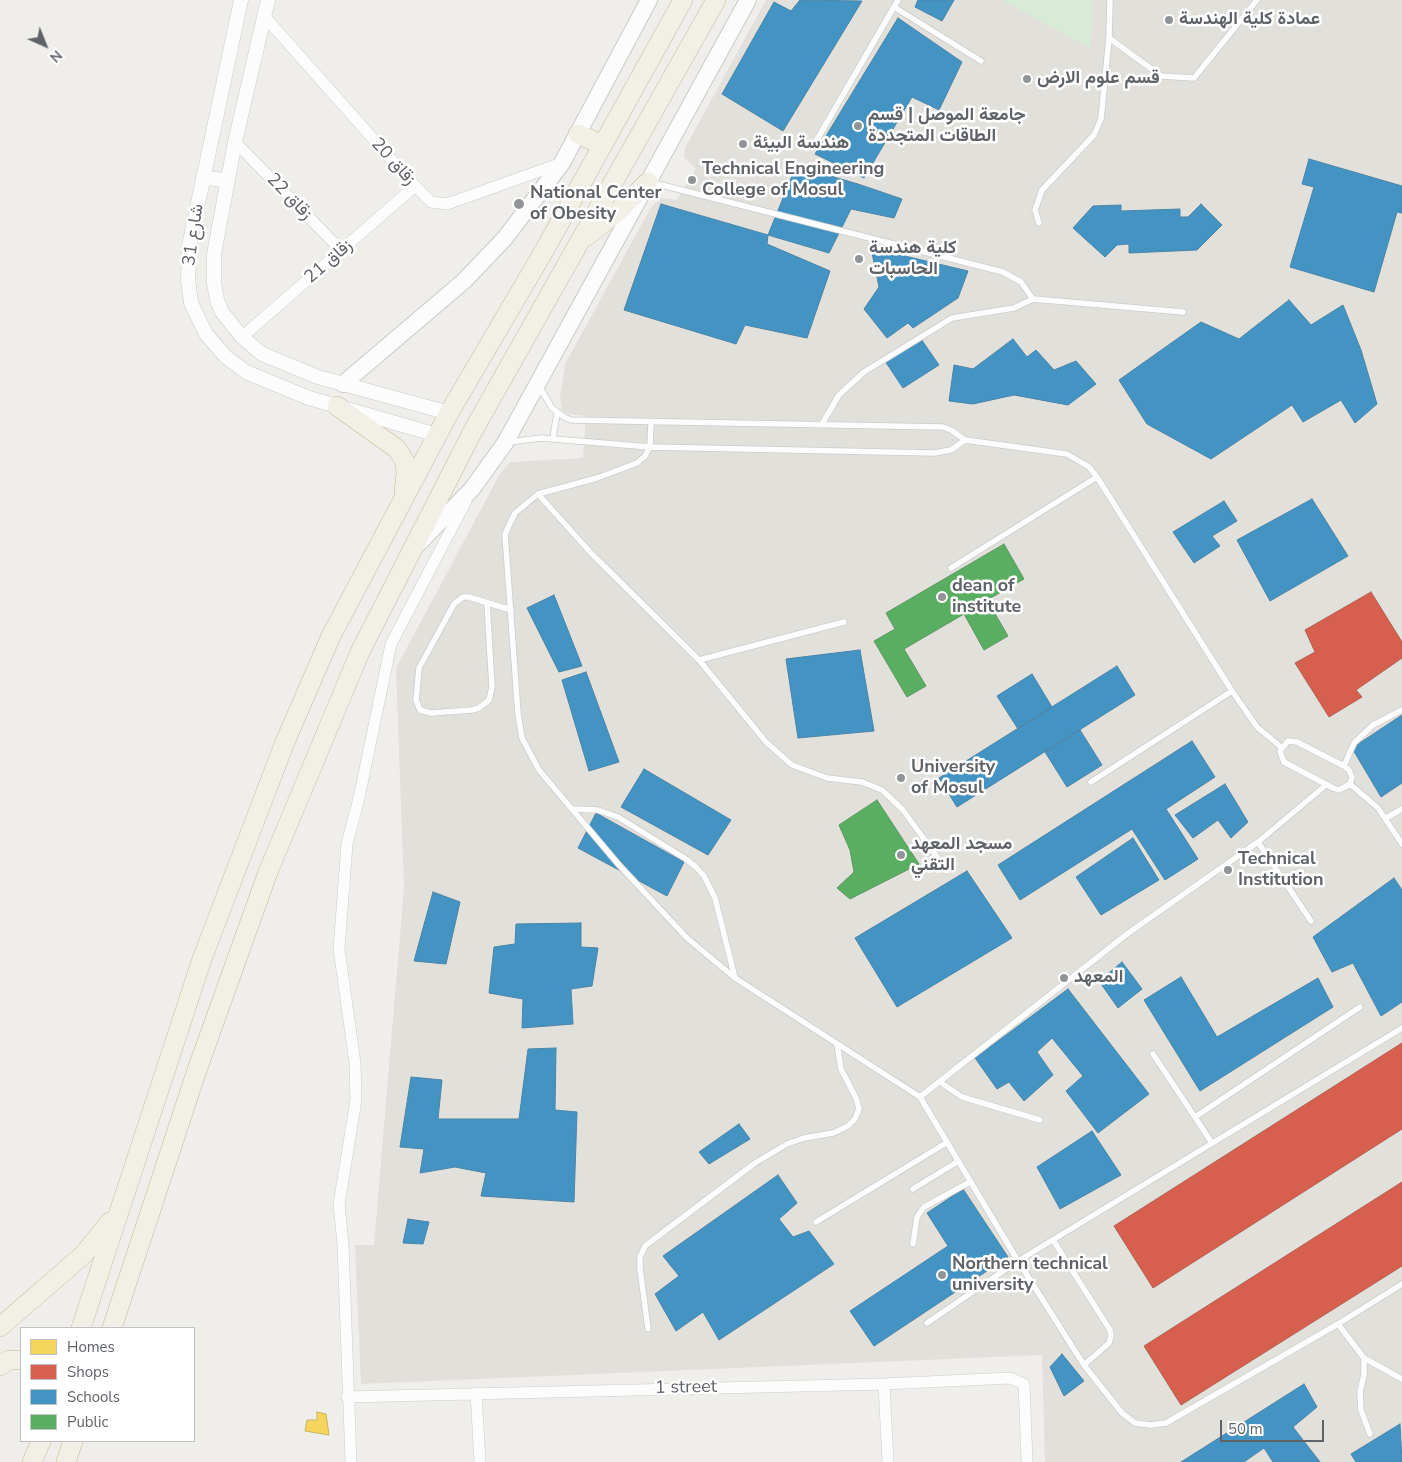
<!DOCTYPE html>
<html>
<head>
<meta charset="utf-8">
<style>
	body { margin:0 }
	#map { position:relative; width:1402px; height:1462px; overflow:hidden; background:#efeeea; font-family:"Nunito Sans",sans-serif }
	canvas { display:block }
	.legend { position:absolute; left:20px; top:1327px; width:175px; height:115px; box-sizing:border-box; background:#fff; border:1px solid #bfc1c3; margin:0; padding:6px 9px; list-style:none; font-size:15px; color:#5f6368 }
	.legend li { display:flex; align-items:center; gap:10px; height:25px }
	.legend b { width:25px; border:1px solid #bfc1c3 }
	.north { position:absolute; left:20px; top:20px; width:50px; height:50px; -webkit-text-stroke:4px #fff; paint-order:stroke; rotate:136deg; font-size:14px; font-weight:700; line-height:20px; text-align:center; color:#5f6368 }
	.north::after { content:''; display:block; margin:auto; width:18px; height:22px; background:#5f6368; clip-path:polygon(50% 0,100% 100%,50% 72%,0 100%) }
	.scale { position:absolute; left:1220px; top:1420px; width:104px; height:22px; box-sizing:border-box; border:2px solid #5f6368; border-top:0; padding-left:6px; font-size:15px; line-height:18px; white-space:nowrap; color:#5f6368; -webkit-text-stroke:4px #fff; paint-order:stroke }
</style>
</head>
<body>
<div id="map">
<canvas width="1402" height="1462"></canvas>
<ul class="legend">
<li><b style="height:14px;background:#f6d55c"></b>Homes</li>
<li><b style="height:14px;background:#d6604d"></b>Shops</li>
<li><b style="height:14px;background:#4393c3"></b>Schools</li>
<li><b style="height:14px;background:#5aae61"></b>Public</li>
</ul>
<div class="north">N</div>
<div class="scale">50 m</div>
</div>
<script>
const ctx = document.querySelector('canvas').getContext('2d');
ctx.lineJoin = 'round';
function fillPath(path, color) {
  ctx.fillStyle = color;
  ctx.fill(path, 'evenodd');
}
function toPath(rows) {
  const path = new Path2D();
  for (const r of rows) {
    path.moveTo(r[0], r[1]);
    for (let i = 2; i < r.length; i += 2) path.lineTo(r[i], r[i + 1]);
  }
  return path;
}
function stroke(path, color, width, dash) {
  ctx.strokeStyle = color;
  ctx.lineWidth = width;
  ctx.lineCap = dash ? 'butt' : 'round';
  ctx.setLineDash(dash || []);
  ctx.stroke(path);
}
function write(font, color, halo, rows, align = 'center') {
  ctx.font = font + ' "Nunito Sans",Vazirmatn,sans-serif';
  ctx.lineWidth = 5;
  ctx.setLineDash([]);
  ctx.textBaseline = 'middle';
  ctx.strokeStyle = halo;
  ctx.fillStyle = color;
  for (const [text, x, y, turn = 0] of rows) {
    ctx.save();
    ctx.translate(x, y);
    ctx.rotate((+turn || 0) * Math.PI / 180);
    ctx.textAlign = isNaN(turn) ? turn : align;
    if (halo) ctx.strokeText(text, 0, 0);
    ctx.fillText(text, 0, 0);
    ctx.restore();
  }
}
fillPath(toPath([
	[766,0,1402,0,1402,1462,1045,1462,1042,1355,361,1384,355,1245,374,1245,404,888,396,668,500,474,510,462,583,458,586,416,562,413,560,397,565,364,650,209,660,198,677,200,696,169,684,157,685,148]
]), '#e2e0da');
fillPath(toPath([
	[1002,0,1093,0,1090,48]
]), '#d8ebd6');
const homes = toPath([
	[317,1412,326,1414,329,1435,305,1431,307,1420,317,1420,317,1412]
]);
fillPath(homes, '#f6d55c');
stroke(homes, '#c9b360', 1);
const shops = toPath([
	[1371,592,1402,642,1402,658,1356,690,1362,697,1329,717,1295,663,1315,652,1305,630,1371,592],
	[1402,1043,1402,1129,1153,1288,1114,1226,1402,1043],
	[1402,1182,1402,1266,1181,1405,1144,1346,1402,1182]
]);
fillPath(shops, '#d6604d');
stroke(shops, '#b26155', 1);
const schools = toPath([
	[800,0,862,1,783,131,722,94,774,2,791,11,800,0],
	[918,0,954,0,942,21,915,7,918,0],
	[898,18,962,62,939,110,912,97,864,178,815,154,898,18],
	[1309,159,1402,186,1402,213,1397,212,1374,292,1290,267,1314,187,1302,184,1309,159],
	[796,166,858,184,902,199,894,218,851,209,829,253,768,235,796,166],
	[661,204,768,235,767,244,830,271,807,338,745,325,736,344,624,310,661,204],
	[1201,204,1222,225,1197,250,1129,253,1129,244,1117,245,1105,257,1073,228,1093,206,1121,205,1121,211,1180,209,1180,217,1188,217,1201,204],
	[871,248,968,271,958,298,913,328,908,323,887,338,864,309,879,287,871,248],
	[1289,300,1311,325,1343,305,1361,350,1377,404,1355,423,1341,400,1303,422,1292,405,1211,459,1147,424,1119,380,1201,322,1239,339,1289,300],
	[919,336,939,365,903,388,885,361,919,336],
	[1013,339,1027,357,1036,350,1054,370,1076,361,1096,384,1068,405,1014,395,973,404,949,401,954,365,973,369,1013,339],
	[1312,499,1348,556,1270,601,1237,540,1312,499],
	[1224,501,1237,521,1212,536,1220,546,1194,563,1173,532,1224,501],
	[554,595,582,666,559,672,527,608,554,595],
	[860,650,874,731,798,738,786,659,860,650],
	[1117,666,1135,695,957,807,939,778,1117,666],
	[586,672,619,762,589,771,562,680,586,672],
	[1032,674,1052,707,1018,729,997,696,1032,674],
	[1402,715,1402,783,1381,797,1352,748,1402,715],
	[1080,730,1102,765,1067,787,1045,752,1080,730],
	[1192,741,1215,777,1166,809,1198,859,1165,880,1132,829,1020,900,998,865,1192,741],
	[644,769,731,820,708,855,621,807,644,769],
	[1225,784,1248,822,1231,838,1218,820,1193,838,1175,815,1225,784],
	[596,813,684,862,667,896,578,848,596,813],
	[1133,838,1159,880,1101,915,1076,877,1133,838],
	[967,871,1012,938,897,1007,855,938,967,871],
	[1394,878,1402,890,1402,1002,1381,1016,1353,963,1332,972,1313,937,1394,878],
	[433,892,460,902,446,964,414,961,433,892],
	[581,923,581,947,598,948,592,986,571,989,573,1024,522,1028,523,999,489,993,494,947,515,944,516,924,581,923],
	[1122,962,1142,989,1118,1008,1099,981,1122,962],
	[1181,977,1217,1037,1318,978,1333,1007,1200,1091,1144,1000,1181,977],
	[1068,989,1149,1094,1098,1133,1066,1091,1083,1076,1052,1038,1037,1052,1053,1075,1024,1101,1009,1082,997,1089,975,1058,1068,989],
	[556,1048,555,1110,577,1112,574,1202,481,1196,486,1173,455,1167,420,1173,424,1149,400,1147,411,1077,442,1080,438,1119,519,1119,528,1049,556,1048],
	[739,1124,750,1139,709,1164,699,1152,739,1124],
	[1092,1131,1121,1175,1060,1209,1037,1167,1092,1131],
	[778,1175,797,1203,779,1219,793,1237,809,1231,834,1264,719,1340,703,1312,676,1331,655,1294,679,1276,663,1256,778,1175],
	[963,1189,1008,1257,874,1346,850,1311,948,1246,927,1213,963,1189],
	[408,1219,429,1222,423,1244,403,1243,408,1219],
	[1062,1354,1084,1381,1064,1396,1050,1367,1062,1354],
	[1304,1384,1317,1407,1293,1427,1320,1462,1273,1462,1264,1448,1244,1462,1181,1462,1304,1384],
	[1400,1424,1402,1462,1356,1462,1351,1454,1400,1424]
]);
fillPath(schools, '#4393c3');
stroke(schools, '#4b85a8', 1);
const public = toPath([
	[1004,544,1024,579,987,600,1008,636,984,650,964,614,904,649,926,686,907,697,874,641,895,629,886,613,1004,544],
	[877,800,919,864,850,899,837,888,854,872,850,850,839,825,877,800]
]);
fillPath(public, '#5aae61');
stroke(public, '#5c9863', 1);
const service = toPath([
	[1110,0,1109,38,1161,76,1194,78,1257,0],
	[894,7,981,61],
	[815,143,898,0],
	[650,182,1003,272,1021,282,1033,299],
	[1039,223,1035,210,1042,190,1094,135,1101,119,1109,38],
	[539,386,552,408,564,417,571,420,943,427,951,430,965,440,1067,454,1089,467,1097,477,1232,691,1257,727,1281,747],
	[651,422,650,447,645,456,637,463,597,478,538,494,515,513,505,534,518,714,522,738,539,770,619,865,687,938,735,978,920,1097,1018,1261,927,1323],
	[822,424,839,395,864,372,952,318,1014,308,1033,299,1183,312],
	[553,438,557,413],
	[509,442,541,438,650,447,934,453,951,450,965,440],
	[538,494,591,553,699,660,766,742,792,765,827,778,862,782,882,790,903,810,947,871],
	[951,568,1097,477],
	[487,603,492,687,489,700,479,708,472,710,431,713,420,710,416,700,419,668,454,604,463,597,469,597,511,610],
	[699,660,844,622],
	[1288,741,1297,742,1344,766,1349,770,1352,777,1350,784,1339,790,1333,788,1284,762,1280,751,1288,741],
	[1344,766,1354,743,1373,725,1402,710],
	[1091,782,1232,691],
	[1350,784,1378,808,1402,844],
	[572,809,598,810,618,817,686,859,696,867,704,876,715,898,735,978],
	[1386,818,1402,809],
	[1258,842,1311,921],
	[1402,1028,1018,1261,1084,1365,1122,1413,1135,1423,1150,1425,1166,1423,1338,1324,1402,1284],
	[1153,1054,1212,1143],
	[940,1082,962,1097,1040,1120],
	[920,1097,1127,934,1258,842,1326,785],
	[1195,1117,1360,1007],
	[913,1189,957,1162],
	[816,1222,946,1143],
	[1053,1240,1110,1330,1111,1336,1109,1343,1084,1365],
	[913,1244,917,1217,924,1207,970,1182],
	[1338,1324,1364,1358,1402,1379],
	[648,1329,640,1268,640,1257,645,1246,755,1163,787,1144,804,1138,833,1133,848,1126,855,1119,859,1109,856,1098,841,1069,837,1044],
	[1364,1358,1364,1375,1360,1392,1361,1410,1370,1434]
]);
const minor = toPath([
	[265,17,415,186,431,202,447,204,562,163],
	[235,142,342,251],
	[242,337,415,186],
	[884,1384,888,1462],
	[476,1393,480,1462],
	[347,1397,884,1384,1010,1378,1024,1384,1027,1462],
	[351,1462,343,1244,339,1204,356,1100,355,1063,339,949,347,844,359,798,391,644,466,501]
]);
const tertiary = toPath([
	[241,0,189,246,188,279,191,303,206,334,226,357,246,372,309,398,437,435],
	[268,0,235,142,214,254,214,283,217,300,222,312,242,337,262,354,318,377,449,413],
	[203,177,228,181]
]);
const secondary = toPath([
	[343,384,464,281,505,238,562,163,649,0],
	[415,547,472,489,505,443,748,0]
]);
const trunk = toPath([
	[578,134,603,145],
	[587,236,615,214,648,182],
	[337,406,397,449,405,461,406,473,404,491],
	[0,1327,83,1255,110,1222],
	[81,1328,202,959,285,742,331,636,449,413,544,251,683,0],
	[112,1328,197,1070,268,872,360,652,474,429,716,0],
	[0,1366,9,1360,21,1360],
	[32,1462,41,1441],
	[66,1462,73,1441]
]);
stroke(service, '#cbcccc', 7);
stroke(minor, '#cbcccc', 12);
stroke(tertiary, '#cbcccc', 15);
stroke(secondary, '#cacacb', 18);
stroke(trunk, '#c8b996', 20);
stroke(service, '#fdfcfc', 5.5);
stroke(minor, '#fdfcfc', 11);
stroke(tertiary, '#fdfcfc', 14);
stroke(secondary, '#fdfcfc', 16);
stroke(trunk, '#f2f0e6', 19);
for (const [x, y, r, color] of [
	[1169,20,5,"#919496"],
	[1027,79,5,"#919496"],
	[858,126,5,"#919496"],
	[743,144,5,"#919496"],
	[692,180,5,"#919496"],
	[519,204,6,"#919496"],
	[859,259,5,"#919496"],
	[942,597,5,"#919496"],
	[901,778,5,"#919496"],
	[901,855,5,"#919496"],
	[1228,870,5,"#919496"],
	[1064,978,5,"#919496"],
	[942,1275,5,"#919496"]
]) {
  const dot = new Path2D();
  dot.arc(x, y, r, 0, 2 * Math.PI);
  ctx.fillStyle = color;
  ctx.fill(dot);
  stroke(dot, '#fff', 2);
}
write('bold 18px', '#5f6368', '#fff', [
	["عمادة كلية الهندسة",1179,20],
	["قسم علوم الارض",1037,79],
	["جامعة الموصل | قسم",868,116],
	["الطاقات المتجددة",868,137],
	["هندسة البيئة",753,144],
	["Technical Engineering",702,170],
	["College of Mosul",702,191],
	["National Center",530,194],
	["of Obesity",530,215],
	["كلية هندسة",869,249],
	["الحاسبات",869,270],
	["dean of",952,587],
	["institute",952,608],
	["University",911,768],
	["of Mosul",911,789],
	["مسجد المعهد",911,845],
	["التقني",911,866],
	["Technical",1238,860],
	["Institution",1238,881],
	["المعهد",1074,978],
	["Northern technical",952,1265],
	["university",952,1286]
], 'left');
write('18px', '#5f6368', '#fff', [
	["زقاق 20",393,162,48],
	["زقاق 22",289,197,46],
	["شارع 31",194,235,-82],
	["زقاق 21",329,262,-41],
	["1 street",686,1388,-1]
]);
</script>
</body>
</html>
